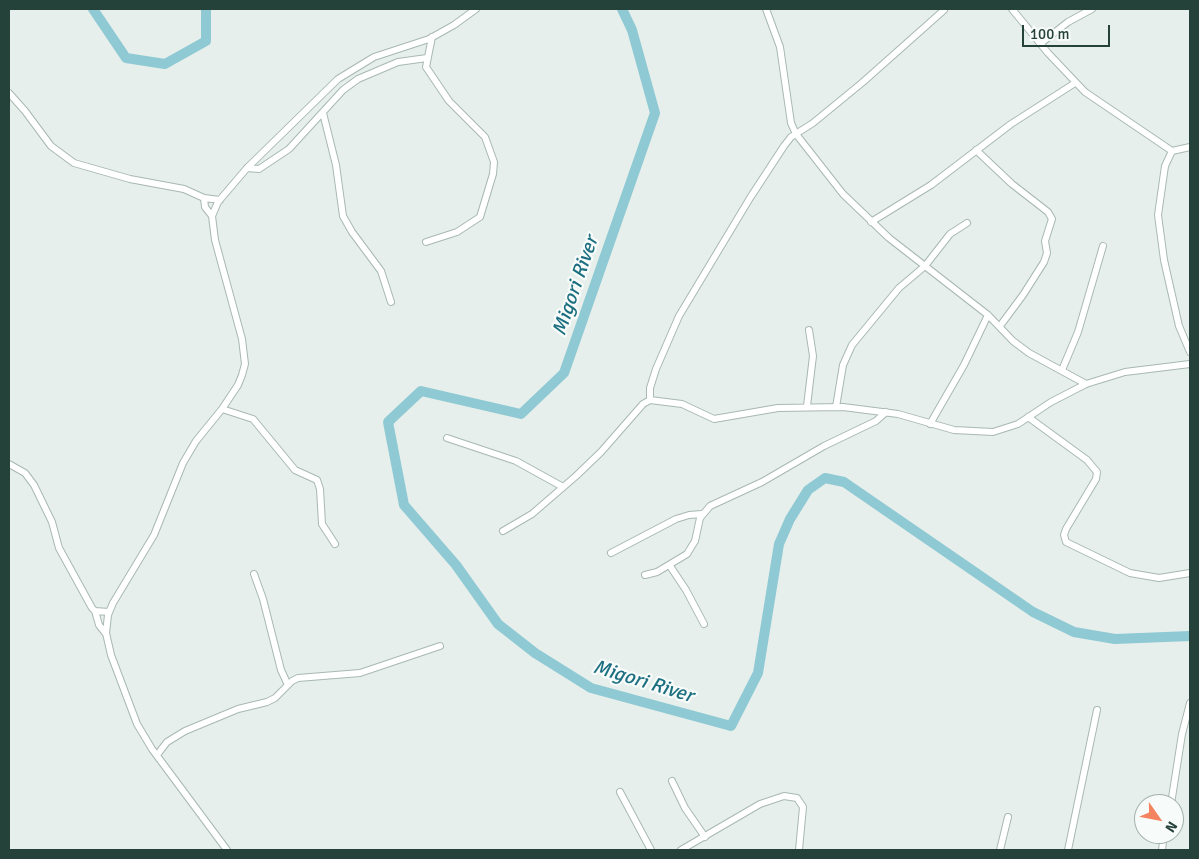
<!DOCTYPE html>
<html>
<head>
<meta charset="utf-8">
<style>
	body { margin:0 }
	#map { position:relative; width:1199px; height:859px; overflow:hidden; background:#e6efeb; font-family:Signika,sans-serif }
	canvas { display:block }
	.frame { position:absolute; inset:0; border:10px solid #24423a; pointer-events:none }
	.north { position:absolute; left:1134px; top:794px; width:50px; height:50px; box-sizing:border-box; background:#f7fbf9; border:1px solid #a3b1ad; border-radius:50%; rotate:123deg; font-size:14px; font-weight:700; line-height:20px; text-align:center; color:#24423a }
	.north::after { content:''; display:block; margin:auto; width:18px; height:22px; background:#f4845f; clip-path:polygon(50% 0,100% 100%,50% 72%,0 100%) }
	.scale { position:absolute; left:1022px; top:25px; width:88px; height:22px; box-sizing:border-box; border:2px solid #24423a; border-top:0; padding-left:6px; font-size:15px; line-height:18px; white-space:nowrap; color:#24423a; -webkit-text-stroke:4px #f7fbf9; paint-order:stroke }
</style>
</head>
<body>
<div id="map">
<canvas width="1199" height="859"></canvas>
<div class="frame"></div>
<div class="north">N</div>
<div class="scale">100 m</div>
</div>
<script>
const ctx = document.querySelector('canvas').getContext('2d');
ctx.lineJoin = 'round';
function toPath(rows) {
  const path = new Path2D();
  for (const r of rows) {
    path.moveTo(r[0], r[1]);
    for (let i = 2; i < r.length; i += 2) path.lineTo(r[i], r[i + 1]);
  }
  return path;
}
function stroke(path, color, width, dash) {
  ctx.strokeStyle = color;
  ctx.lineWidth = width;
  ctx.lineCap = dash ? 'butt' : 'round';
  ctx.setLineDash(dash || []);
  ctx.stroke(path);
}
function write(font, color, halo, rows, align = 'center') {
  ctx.font = font + ' Signika,sans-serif';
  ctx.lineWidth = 4.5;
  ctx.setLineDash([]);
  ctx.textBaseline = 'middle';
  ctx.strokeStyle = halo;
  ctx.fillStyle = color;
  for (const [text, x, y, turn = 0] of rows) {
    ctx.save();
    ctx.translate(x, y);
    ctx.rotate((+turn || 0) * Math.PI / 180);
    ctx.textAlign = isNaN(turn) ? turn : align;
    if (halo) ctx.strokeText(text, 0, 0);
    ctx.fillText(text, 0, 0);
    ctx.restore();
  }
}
stroke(toPath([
	[93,9,126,58,165,64,206,41,206,9],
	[622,9,632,30,655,113,564,373,521,414,421,391,388,422,404,505,456,565,498,624,535,653,591,688,731,726,758,673,779,544,790,519,808,490,825,478,844,482,1033,612,1074,632,1115,639,1190,636]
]), '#8ec9d4', 10);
const street = toPath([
	[766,9,780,47,791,123,796,134,843,194,889,238,988,315,1013,341,1029,353,1086,384],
	[1012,9,1048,53,1085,92,1172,151,1190,147],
	[1040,44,1068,22,1092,9],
	[9,93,25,111,51,146,74,163,130,179,184,189,204,198,220,200],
	[323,113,336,165,343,216,352,232,381,271,391,302],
	[976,150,1012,184,1048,212,1052,219,1045,241,1047,253,1044,262,1023,295,1000,326],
	[1172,151,1165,166,1158,215,1164,260,1179,326,1190,352],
	[247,168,259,169,289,149,343,90,358,79,398,62,427,58],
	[204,198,205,207,212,216],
	[871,222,931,185,1011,124,1075,83],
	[426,242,457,232,480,217,493,174,494,162,485,137,449,101,426,67,432,37],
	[1062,370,1078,332,1103,246],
	[650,400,650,388,656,369,679,316,750,198,784,146,791,137,813,123,863,82,944,10],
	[807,406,813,356,809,330],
	[836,407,843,365,852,345,899,288,925,266,950,234,967,223],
	[222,409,253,419,295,470,317,480,320,489,322,524,335,544],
	[1028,417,1087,460,1097,472,1096,479,1066,529,1064,535,1066,542,1130,573,1159,578,1190,573],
	[930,424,964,365,988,315],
	[447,438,516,461,563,487],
	[9,464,25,473,34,485,52,522,59,548,92,608,95,611,109,612],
	[503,531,532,514,576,476,601,452,643,404,650,400,682,404,714,419,778,408,843,407,898,414,954,430,993,432,1018,424,1051,402,1086,384,1125,372,1190,364],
	[611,553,676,519,689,515,702,514],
	[670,566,686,590,704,624],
	[254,574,263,599,281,670,288,685],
	[645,575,657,572,687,554,695,541,700,518,710,506,762,482,824,446,876,421,886,412],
	[95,611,99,625,106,634],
	[157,755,167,742,185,731,238,709,267,702,275,698,292,681,298,678,360,673,440,646],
	[672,781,685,808,705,837],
	[620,792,651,850],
	[1171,804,1182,734,1190,703],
	[227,850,152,749,137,724,111,655,106,633,108,615,113,603,154,535,183,463,196,441,222,409,238,385,242,375,245,364,242,339,215,240,212,216,218,202,247,168,338,79,374,57,429,39,454,25,476,9],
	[681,850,760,804,784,796,797,798,803,807,799,850],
	[1000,850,1008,817],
	[1068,850,1097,710],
	[1162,850,1164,834]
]);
stroke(street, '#a8b8b2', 8);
stroke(street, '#fff', 6);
write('italic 20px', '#1c6f80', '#f7fbf9', [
	["Migori River",576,286,-71],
	["Migori River",643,682,17]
]);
</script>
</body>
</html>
